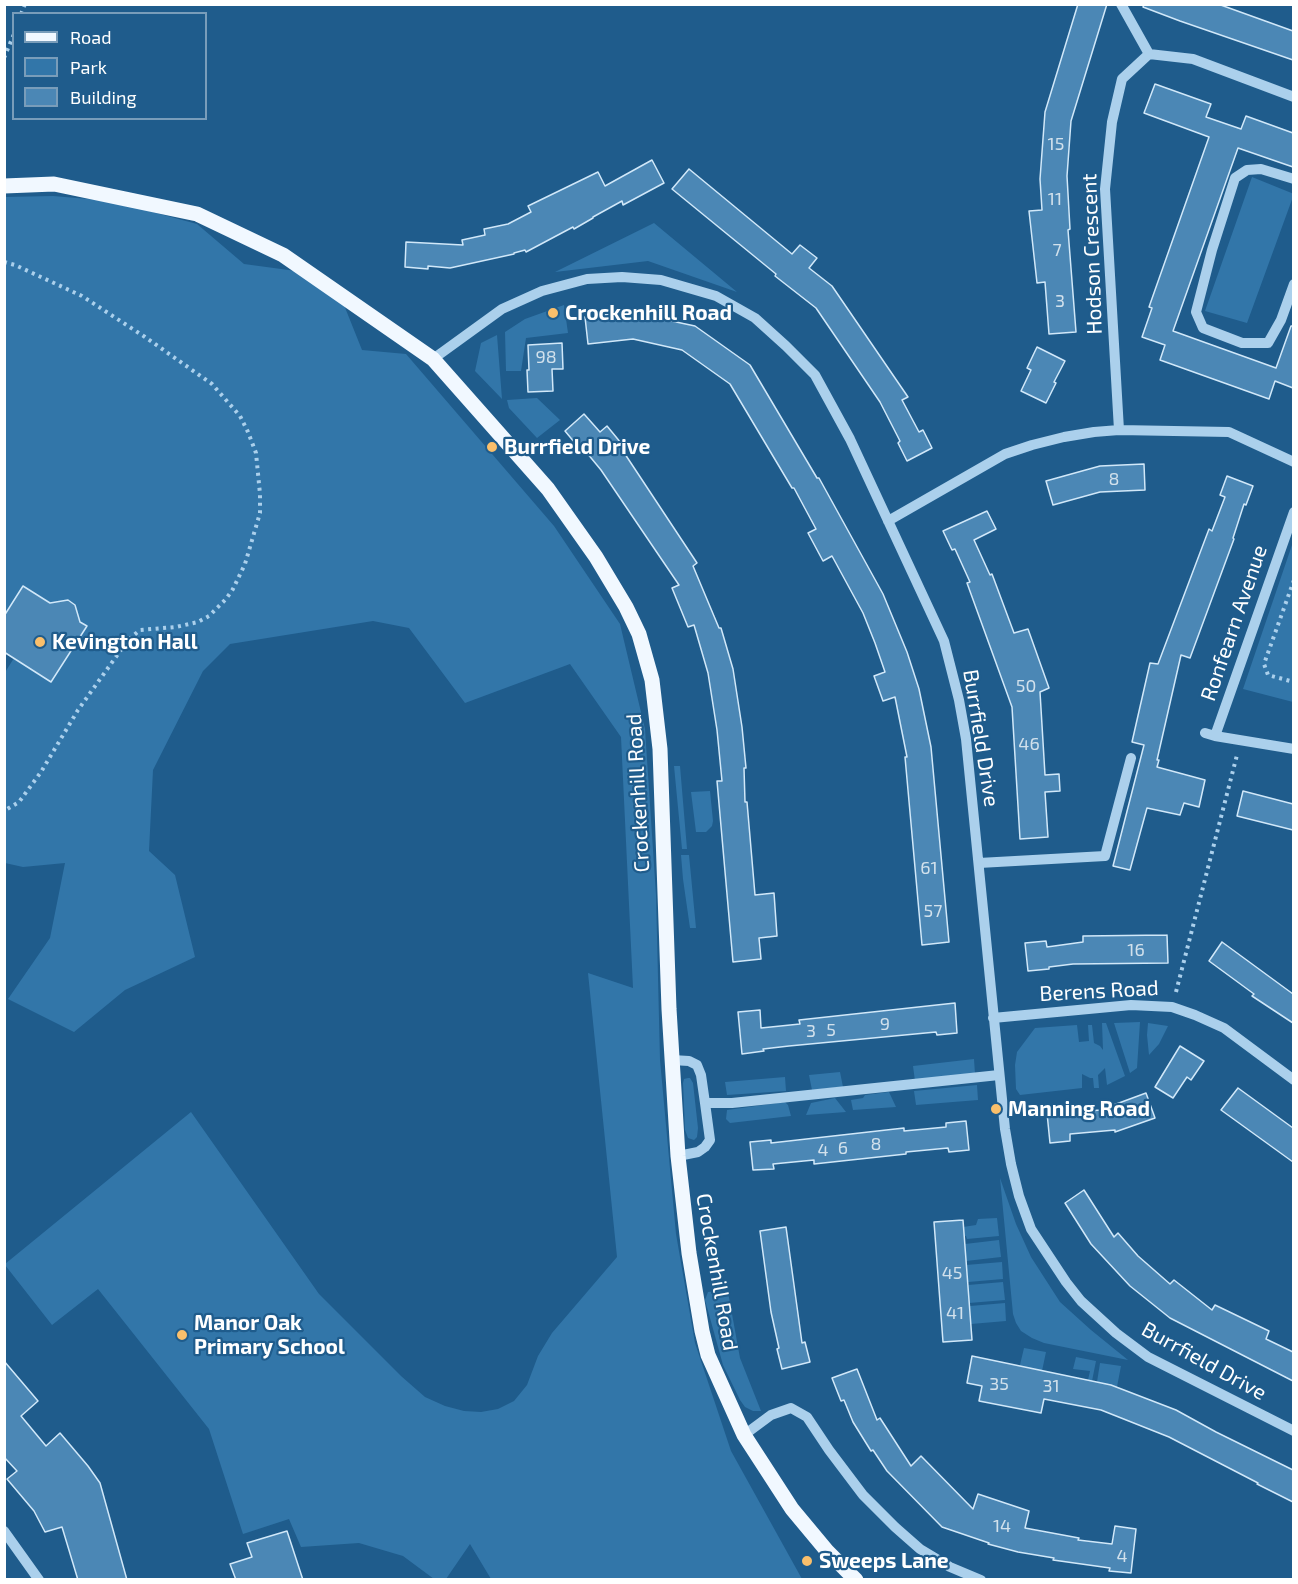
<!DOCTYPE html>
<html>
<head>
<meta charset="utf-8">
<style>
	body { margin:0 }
	#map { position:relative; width:1298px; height:1584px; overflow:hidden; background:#1f5c8c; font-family:"Exo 2",sans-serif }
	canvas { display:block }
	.frame { position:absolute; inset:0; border:6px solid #fff; pointer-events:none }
	.legend { position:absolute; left:12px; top:12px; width:195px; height:108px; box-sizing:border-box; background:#1f5c8c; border:2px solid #799dba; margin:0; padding:8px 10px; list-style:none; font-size:18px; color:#fff }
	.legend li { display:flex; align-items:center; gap:12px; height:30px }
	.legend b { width:30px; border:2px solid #799dba }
</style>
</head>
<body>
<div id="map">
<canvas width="1298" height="1584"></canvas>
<div class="frame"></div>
<ul class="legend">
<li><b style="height:8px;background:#f1f8ff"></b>Road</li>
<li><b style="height:16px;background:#3276a9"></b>Park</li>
<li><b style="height:16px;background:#4b87b5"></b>Building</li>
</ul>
</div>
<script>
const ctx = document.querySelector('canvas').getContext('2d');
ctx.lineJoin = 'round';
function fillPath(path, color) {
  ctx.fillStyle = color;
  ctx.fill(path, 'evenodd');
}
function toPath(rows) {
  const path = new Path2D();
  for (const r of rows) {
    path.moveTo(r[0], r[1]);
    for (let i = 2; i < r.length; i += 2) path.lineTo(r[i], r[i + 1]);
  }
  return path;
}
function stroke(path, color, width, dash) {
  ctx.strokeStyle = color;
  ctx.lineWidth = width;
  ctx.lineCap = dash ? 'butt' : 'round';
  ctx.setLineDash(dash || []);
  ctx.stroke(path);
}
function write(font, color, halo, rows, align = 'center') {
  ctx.font = font + ' "Exo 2",sans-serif';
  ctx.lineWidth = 4.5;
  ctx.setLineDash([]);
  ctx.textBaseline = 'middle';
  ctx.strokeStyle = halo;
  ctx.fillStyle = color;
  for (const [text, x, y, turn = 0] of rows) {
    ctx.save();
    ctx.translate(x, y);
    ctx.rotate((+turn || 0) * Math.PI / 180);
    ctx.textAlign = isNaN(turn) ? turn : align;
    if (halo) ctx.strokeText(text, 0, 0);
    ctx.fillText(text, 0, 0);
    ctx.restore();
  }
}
fillPath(toPath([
	[1252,177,1294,194,1247,323,1205,311],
	[53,196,112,201,197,224,244,264,296,271,344,305,362,350,406,354,554,526,620,624,645,729,656,895,660,1060,676,1234,695,1343,731,1451,802,1579,491,1579,470,1544,446,1579,434,1579,403,1556,359,1543,301,1547,289,1519,243,1534,209,1429,98,1289,52,1325,5,1265,5,1264,191,1112,319,1294,401,1376,425,1397,445,1406,464,1411,481,1412,498,1409,514,1401,527,1385,538,1356,552,1333,617,1257,588,973,633,988,621,737,570,664,465,703,409,628,373,621,230,644,203,671,153,770,149,851,175,875,195,957,125,990,74,1032,8,999,50,938,65,863,23,867,5,863,4,674,14,658,87,626,74,618,77,613,75,605,69,600,61,601,57,607,24,586,7,612,5,610,5,197],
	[654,223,737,292,648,261,555,272],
	[564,305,568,333,526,338,521,371,506,371,505,332,525,319],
	[497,335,502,399,475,371,481,343],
	[537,398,560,420,537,438,509,408,507,400],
	[1293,542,1294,702,1293,702,1243,689],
	[674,766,680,766,687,849,682,849],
	[710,791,713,821,712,826,706,832,696,832,691,792],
	[681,855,689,855,696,928,690,928,683,879],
	[1140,1022,1137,1068,1130,1073,1114,1023],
	[1102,1023,1106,1023,1125,1076,1107,1085,1105,1068,1098,1075,1099,1088,1094,1088,1093,1078,1090,1078,1082,1074,1082,1088,1020,1095,1016,1089,1015,1065,1017,1052,1035,1028,1077,1025,1079,1042,1089,1041,1088,1025,1092,1025,1094,1043,1100,1046,1103,1050],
	[1148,1023,1168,1026,1159,1044,1149,1055,1147,1035],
	[974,1059,975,1074,915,1081,913,1066],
	[840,1072,843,1087,812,1090,809,1075],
	[785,1077,786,1091,727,1095,725,1082],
	[688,1078,690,1078,693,1083,698,1128,697,1137,694,1140,688,1138,685,1130,683,1083,684,1079],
	[977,1085,978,1100,916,1105,914,1091],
	[889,1092,896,1107,853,1110,851,1100,863,1098,865,1095],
	[835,1098,846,1112,806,1115,811,1103],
	[785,1102,788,1105,791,1116,730,1123,726,1119,727,1110],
	[1000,1178,1016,1224,1031,1257,1060,1302,1091,1330,1128,1360,1044,1343,1032,1338,1021,1331,1016,1323,1013,1314],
	[997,1218,999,1236,967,1239,966,1236,964,1236,963,1227,976,1225,978,1219],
	[999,1240,1001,1257,966,1261,965,1244],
	[1002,1262,1003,1279,968,1282,966,1265],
	[1003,1282,1005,1300,969,1303,968,1285],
	[724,1290,728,1292,740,1358,761,1411,753,1411,745,1407,740,1400,723,1365,705,1300,708,1292],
	[1005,1303,1006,1321,971,1324,970,1306],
	[1024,1348,1046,1352,1042,1371,1023,1367,1019,1369],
	[1076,1357,1096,1361,1092,1381,1088,1380,1090,1371,1073,1369],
	[1100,1363,1121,1366,1116,1392,1114,1393,1115,1386,1097,1382]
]), '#3276a9');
const building = toPath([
	[1078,4,1107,4,1071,121,1067,176,1070,229,1068,230,1076,332,1049,334,1045,282,1037,283,1029,211,1042,210,1040,179,1045,112,1078,4],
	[1144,4,1218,4,1293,31,1293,60,1180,21,1143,7,1144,4],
	[1155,84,1211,104,1206,117,1241,129,1246,116,1293,133,1293,167,1238,148,1173,331,1276,368,1291,326,1293,326,1293,388,1275,381,1269,399,1160,360,1165,345,1142,337,1152,308,1149,307,1209,137,1144,113,1155,84],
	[652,160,664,183,623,205,622,201,593,217,593,218,574,229,573,227,526,252,525,250,514,253,514,254,450,268,428,266,428,269,405,267,406,242,463,245,462,240,485,235,484,229,508,224,531,212,528,206,598,172,605,186,652,160],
	[689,169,792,254,800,245,817,258,809,268,832,286,908,397,902,400,919,432,923,430,932,448,907,461,898,443,900,441,880,402,816,308,775,276,776,274,672,189,689,169],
	[629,312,695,326,750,365,817,478,819,478,883,594,907,652,919,689,931,747,949,942,922,945,905,757,907,757,895,697,883,701,874,676,885,672,875,643,863,613,832,556,823,561,808,533,816,529,794,488,792,488,730,384,682,350,633,339,588,344,585,317,629,312],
	[562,343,563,369,552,369,553,391,528,392,527,370,529,370,528,345,562,343],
	[1037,347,1065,361,1054,382,1056,383,1046,403,1021,391,1031,370,1027,368,1037,347],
	[584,414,600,432,607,426,621,443,619,445,697,563,693,566,719,628,721,628,733,669,742,727,746,768,744,768,745,802,747,802,755,895,774,893,777,936,759,938,761,959,733,962,717,781,722,781,717,730,708,673,694,625,688,627,672,588,679,585,601,470,582,447,580,449,565,431,584,414],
	[1144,464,1145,490,1100,492,1053,505,1046,481,1100,466,1144,464],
	[1227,476,1253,486,1246,505,1244,504,1233,538,1234,539,1190,658,1181,655,1157,760,1159,760,1157,767,1205,780,1199,807,1184,803,1180,815,1147,808,1130,870,1113,866,1144,745,1132,742,1150,663,1158,664,1209,529,1212,531,1225,497,1220,495,1227,476],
	[987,511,996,529,974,540,990,575,992,574,1014,633,1028,629,1049,688,1040,692,1045,775,1059,774,1060,791,1045,792,1048,837,1020,839,1012,707,967,583,970,582,955,549,952,550,943,531,987,511],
	[23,586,50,603,68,600,75,605,80,622,87,626,51,682,4,652,4,616,23,586],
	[1243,791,1293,804,1293,830,1237,816,1243,791],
	[1167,935,1168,963,1073,964,1049,967,1049,969,1028,971,1025,943,1046,941,1047,947,1083,942,1083,936,1167,935],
	[1222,942,1293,994,1293,1023,1252,996,1254,994,1209,961,1222,942],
	[955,1003,957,1033,937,1035,936,1032,789,1046,763,1049,764,1051,742,1054,738,1012,760,1010,761,1028,800,1024,799,1020,955,1003],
	[1180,1046,1204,1061,1191,1080,1187,1077,1173,1098,1155,1087,1180,1046],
	[1238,1088,1293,1128,1293,1162,1221,1110,1238,1088],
	[1146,1093,1155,1118,1115,1132,1115,1130,1070,1134,1070,1141,1050,1143,1047,1113,1067,1111,1067,1113,1100,1110,1146,1093],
	[966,1121,969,1150,949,1152,948,1148,906,1152,906,1154,814,1164,814,1160,773,1164,774,1169,753,1170,750,1142,771,1140,771,1143,904,1128,904,1131,946,1127,946,1123,966,1121],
	[1084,1190,1114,1237,1118,1233,1138,1256,1170,1284,1174,1280,1212,1310,1215,1305,1269,1331,1266,1339,1293,1352,1293,1381,1170,1318,1130,1286,1091,1244,1065,1203,1084,1190],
	[963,1220,972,1340,943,1342,934,1222,963,1220],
	[786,1227,802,1343,805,1342,810,1362,782,1369,777,1349,779,1348,771,1312,760,1231,786,1227],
	[972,1356,1111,1385,1176,1410,1216,1432,1293,1470,1293,1502,1257,1484,1258,1483,1169,1437,1101,1410,1044,1399,1041,1413,979,1401,982,1386,967,1383,972,1356],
	[4,1361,38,1401,21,1416,46,1446,60,1433,88,1466,100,1483,127,1580,78,1580,62,1527,45,1532,34,1511,7,1479,17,1471,4,1457,4,1361],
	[857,1369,877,1420,880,1418,911,1466,921,1456,973,1509,978,1494,1029,1511,1025,1528,1079,1538,1078,1540,1112,1544,1115,1526,1136,1529,1131,1573,1109,1571,1110,1568,1053,1560,1054,1558,1018,1552,988,1544,989,1543,942,1527,887,1471,873,1450,871,1451,853,1422,844,1400,841,1401,832,1378,857,1369],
	[287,1531,303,1580,236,1580,230,1564,252,1557,247,1543,287,1531]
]);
fillPath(building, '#4b87b5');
stroke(building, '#d1e8f9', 1.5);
stroke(toPath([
	[21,14,25,4],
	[4,58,14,34],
	[4,262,15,265,82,296,145,337,212,384,240,416,248,432,256,453,260,494,260,513,245,564,233,589,226,599,209,616,198,622,176,627,140,630,128,640,78,710,41,772,19,802,4,811],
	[1294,580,1264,664,1268,675,1294,682],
	[1176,992,1237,755]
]), '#abd0ec', 4, [3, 4.5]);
stroke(toPath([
	[1121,4,1149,54],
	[1294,179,1261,169,1247,170,1235,178,1212,250,1196,312,1203,328,1242,343,1268,343,1281,320,1294,284],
	[433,359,502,309,542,291,587,279,622,277,661,280,716,296,755,318,786,346,815,375,850,439,944,641,959,700,966,739,1005,1129,1011,1164,1019,1196,1031,1229,1066,1282,1081,1301,1116,1333,1148,1357,1294,1431],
	[1119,430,1105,189,1112,122,1122,79,1149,54,1193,59,1294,97],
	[888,521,1005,454,1032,445,1064,437,1094,432,1119,430,1229,432,1294,462],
	[1205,733,1215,736,1294,512],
	[1215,736,1294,749],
	[979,863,1105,856,1131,758],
	[993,1018,1131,1005,1172,1007,1195,1015,1224,1028,1294,1080],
	[672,1060,689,1061,697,1065,701,1075,705,1103],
	[678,1156,698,1152,705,1147,710,1140,705,1103,732,1103,999,1075],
	[744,1435,771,1415,791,1408,807,1417,829,1450,863,1495,895,1527,920,1549,950,1567,981,1580],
	[4,1531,39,1580]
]), '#abd0ec', 10);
stroke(toPath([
	[4,186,54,184,197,214,283,255,433,359,548,489,596,557,626,607,639,634,652,680,660,749,669,1009,678,1156,689,1253,702,1331,708,1355,744,1435,792,1509,827,1551,856,1580]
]), '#f1f8ff', 15);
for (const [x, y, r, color] of [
	[553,313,6,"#fabf6b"],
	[492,447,6,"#fabf6b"],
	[40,642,6,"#fabf6b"],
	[996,1109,6,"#fabf6b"],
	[182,1335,6,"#fabf6b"],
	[807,1561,6,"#fabf6b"]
]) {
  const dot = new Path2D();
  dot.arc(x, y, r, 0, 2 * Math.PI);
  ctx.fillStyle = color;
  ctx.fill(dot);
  stroke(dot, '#1f5c8c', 2);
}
write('18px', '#d2e1ec', null, [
	["15",1056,144],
	["11",1055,199],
	["7",1057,250],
	["3",1060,301],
	["98",546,357],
	["8",1114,479],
	["50",1026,686],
	["46",1029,744],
	["61",929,868],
	["57",933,911],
	["16",1136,950],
	["9",885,1024],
	["5",831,1030],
	["3",811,1031],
	["8",876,1144],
	["6",843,1148],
	["4",823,1150],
	["45",952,1273],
	["41",955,1313],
	["35",999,1384],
	["31",1051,1386],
	["14",1002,1526],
	["4",1122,1556]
]);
write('21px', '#fff', '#1f5c8c', [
	["Hodson Crescent",1092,254,-92],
	["Ronfearn Avenue",1234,623,-71],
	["Burrfield Drive",981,738,81],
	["Crockenhill Road",638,793,-93],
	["Berens Road",1099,991,-3],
	["Crockenhill Road",717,1272,80],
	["Burrfield Drive",1204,1361,29]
]);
write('bold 21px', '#fff', '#1f5c8c', [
	["Crockenhill Road",565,313],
	["Burrfield Drive",504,447],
	["Kevington Hall",52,642],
	["Manning Road",1008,1109],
	["Manor Oak",194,1323],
	["Primary School",194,1347],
	["Sweeps Lane",819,1561]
], 'left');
</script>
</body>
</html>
